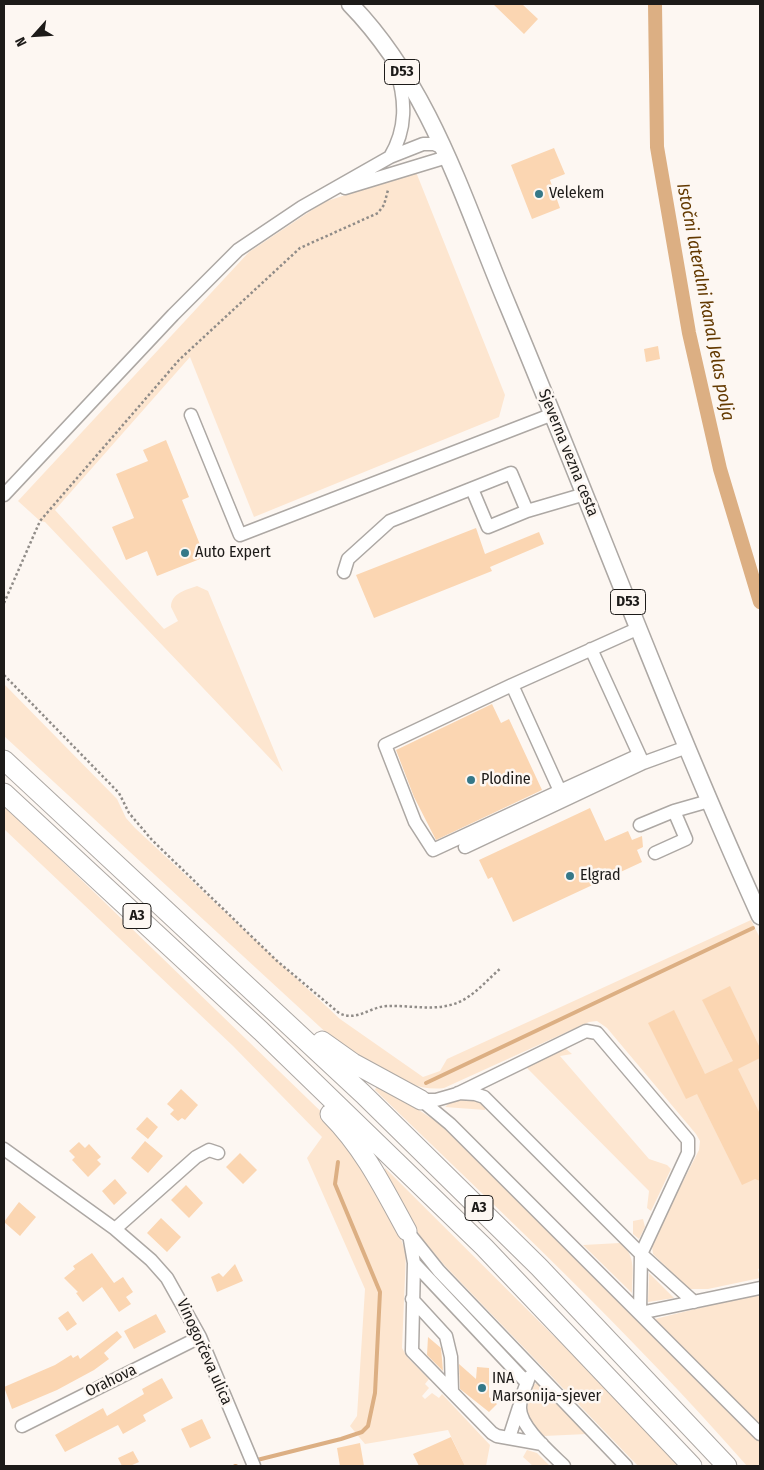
<!DOCTYPE html>
<meta charset="utf-8">
<style>
body{margin:0}
#map{position:relative;width:764px;height:1470px;overflow:hidden;background:#fdf7f2;font-family:"Fira Sans Condensed",sans-serif}
canvas{display:block}
.frame{position:absolute;inset:0;border:5px solid #1d1b19;pointer-events:none}
.north{position:absolute;left:10px;top:10px;width:50px;height:50px;-webkit-text-stroke:4px #fdf7f2;paint-order:stroke;rotate:244deg;font-size:14px;font-weight:700;line-height:20px;text-align:center;color:#1d1b19}
.north::after{content:'';display:block;margin:auto;width:18px;height:22px;background:#1d1b19;clip-path:polygon(50% 0,100% 100%,50% 72%,0 100%)}
</style>
<div id="map">
<canvas width="764" height="1470"></canvas>
<div class="frame"></div>
<div class="north">N</div>
</div>
<script>
const g = document.querySelector('canvas').getContext('2d');
g.lineJoin = 'round';
function paint(path, color) { g.fillStyle = color; g.fill(path, 'evenodd'); }
function stroke(path, color, width, dash) { g.strokeStyle = color; g.lineWidth = width; g.lineCap = dash ? 'butt' : 'round'; g.setLineDash(dash || []); g.stroke(path); }
function drawText(font, color, halo, rows, align = 'center') {
  g.font = font + ' "Fira Sans Condensed",sans-serif'; g.lineWidth = 5; g.setLineDash([]); g.textBaseline = 'middle'; g.strokeStyle = halo; g.fillStyle = color; for (const [text, x, y, turn = 0] of rows) {
    g.save(); g.translate(x, y); g.rotate((+turn || 0) * Math.PI / 180); g.textAlign = isNaN(turn) ? turn : align; if (halo) g.strokeText(text, 0, 0); g.fillText(text, 0, 0); g.restore();
  }
}
paint(new Path2D(`
 M416,172L505,395L499,417L254,517L190,357L55,510L164,629L178,621L171,607C171,593 186,590 197,586L208,591L283,772L45,522L40,521L18,501L249,252L324,202Z
 M4,684L117,799L126,818L135,828L340,1019L423,1077L440,1071L447,1059L751,920L760,938V1268L758,1269L760,1278L708,1289H689L653,1254L652,1246L656,1234L699,1150L700,1141L696,1134L607,1028L597,1021L589,1022L444,1088C406,1093 362,1060 332,1038L4,736Z
 M4,805L339,1129L393,1217L406,1253L402,1348L408,1358L429,1379L425,1384L429,1388L422,1396L425,1399L432,1393L439,1398L442,1394L490,1445L486,1466H465L448,1430L365,1444L350,1426L357,1416L365,1289L307,1158L322,1137L233,1046L4,829Z
 M565,1048L572,1054L560,1056L649,1159L667,1165L671,1169L651,1211L647,1208L649,1191L526,1067Z
 M378,1083L446,1128L760,1442V1466H747C631,1333 502,1213 375,1090Z
 M459,1099H475L486,1105L485,1110L445,1107L451,1101Z
 M385,1168L611,1393L678,1466H638L446,1267L421,1238L385,1172Z
 M643,1219L645,1227L639,1239L633,1234V1221Z
 M620,1243C637,1255 632,1274 632,1293L583,1245Z
 M649,1273L674,1298L648,1302Z
 M760,1295V1425L655,1319L743,1297Z
 M538,1383L587,1434L544,1436C522,1417 525,1410 534,1384Z
 M527,1450L537,1453L550,1466H533L523,1457Z`), '#fde6d0');
stroke(new Path2D(`
 M426,1083L753,928
 M257,1460L341,1439L362,1432L368,1426L375,1393L380,1292L335,1184L338,1162
 M235,1466H236`), '#dcaf83', 4);
stroke(new Path2D(`
 M655,4L657,147L689,333L720,469L760,602`), '#dcaf83', 14);
paint(new Path2D(`
 M493,4H522L538,19L524,34Z
 M554,148L565,174L550,180L560,208L532,219L511,165Z
 M658,346L660,359L646,362L644,349Z
 M166,440L189,497L182,500L205,557L157,576L147,551L126,560L112,527L134,518L116,474L148,461L143,450Z
 M476,528L485,554L539,532L544,544L490,567L492,571L374,618L356,575Z
 M492,704L501,723L509,719L542,790L436,840L414,797L396,750Z
 M590,808L605,841L628,831L632,840L642,836L643,847L637,850L642,862L513,922L492,877L488,879L479,860Z
 M730,986L760,1048V1058L738,1069L760,1114V1181L755,1179L742,1185L697,1094L686,1099L648,1023L674,1010L705,1074L733,1061L702,1000Z
 M181,1089L198,1105L185,1120L182,1118L178,1121L170,1114L174,1110L167,1104Z
 M147,1117L158,1127L148,1139L136,1129Z
 M145,1141L163,1156L148,1173L131,1158Z
 M79,1142L85,1148L89,1144L101,1157L97,1160L101,1164L88,1177L72,1160L75,1157L69,1151Z
 M240,1153L257,1170L243,1184L226,1167Z
 M115,1179L127,1193L114,1205L102,1191Z
 M186,1185L203,1203L189,1218L171,1200Z
 M19,1202L36,1217L20,1236L4,1222Z
 M161,1218L181,1237L167,1252L147,1233Z
 M92,1253L114,1283L123,1277L133,1292L126,1297L131,1304L119,1312L102,1287L83,1302L76,1293L78,1292L64,1278L75,1269L73,1266Z
 M235,1264L243,1281L217,1292L211,1277L219,1273L223,1277Z
 M68,1311L77,1324L67,1331L58,1318Z
 M156,1314L166,1332L134,1349L124,1331Z
 M117,1331L122,1337L104,1353L109,1359L94,1370L57,1390L12,1409L4,1387L55,1365L71,1355L73,1358L78,1355L80,1359Z
 M428,1337L441,1348L443,1371L427,1355Z
 M459,1364L476,1379L477,1367L489,1368V1397L497,1404L489,1412L460,1389Z
 M162,1378L173,1398L143,1415L146,1421L123,1434L118,1425L65,1452L55,1435L103,1408L107,1416L144,1394L142,1389Z
 M202,1419L211,1438L190,1448L181,1429Z
 M451,1437L465,1466H419L413,1454Z
 M360,1443L364,1466H340L337,1448Z
 M133,1451L139,1462L130,1466H122L118,1458Z`), '#fbd6b2');
const minor = new Path2D(`
 M390,157C407,129 406,100 396,69
 M345,188L447,157
 M191,415L240,535L553,414
 M472,489L488,527L527,511L585,494
 M4,495L173,315L238,250L302,207L390,157L423,144H434L443,148
 M344,572L348,559L390,521L511,473L527,511
 M639,628L512,685L560,791L639,755
 M591,649L643,763L687,747
 M512,685L385,745L415,822L433,850L560,791
 M640,825L674,811L709,801
 M465,847L643,763
 M655,853L686,839L674,811
 M458,1093L475,1094L484,1097L641,1254L694,1302
 M421,1100H436L457,1094L586,1031L597,1033L688,1140V1153L641,1254L640,1313L760,1288
 M421,1100L450,1124L760,1434
 M4,1149L115,1229L151,1260L167,1278L200,1337L254,1466
 M115,1229L196,1157L209,1150L218,1153
 M407,1231L439,1271L626,1466
 M410,1240L414,1263L412,1351L492,1433L497,1436L542,1444
 M414,1263L527,1383
 M412,1299L446,1336L451,1357L452,1392
 M529,1377C526,1386 520,1398 520,1407C519,1426 551,1453 564,1466
 M22,1426L200,1337
 M509,1438L519,1407`);
const major = new Path2D(`
 M350,4C431,87 464,202 508,306C593,509 669,716 760,916`);
const highway = new Path2D(`
 M4,760L363,1094L539,1267L727,1466
 M4,793L261,1031L484,1247L692,1466
 M322,1041L353,1063L421,1100
 M330,1114C364,1148 384,1189 407,1231`);
stroke(minor, '#ada8a4', 15);
stroke(major, '#ada8a4', 19);
stroke(highway, '#ada8a4', 21);
stroke(new Path2D(`
 M4,603L40,521L179,360L300,248L378,213L384,205L388,190
 M4,675L119,793L129,813L152,840L276,960L339,1013C357,1022 369,1007 387,1006C410,1005 437,1012 459,1002C475,995 488,979 501,968`), '#908c88', 2.5, [2.5, 2.5]);
stroke(minor, '#fff', 12);
stroke(major, '#fff', 16);
stroke(highway, '#fff', 19);
for (const [x, y, r, color] of [
 [539,194,5,"#357888"],
 [185,553,5,"#357888"],
 [471,780,5,"#357888"],
 [570,876,5,"#357888"],
 [482,1388,5,"#357888"]
]) { const dot = new Path2D(); dot.arc(x, y, r, 0, 2 * Math.PI); g.fillStyle = color; g.fill(dot); stroke(dot, '#fdf7f2', 2); }
for (const [x, y, w] of [
 [402,72,35],
 [628,602,35],
 [137,916,28],
 [479,1208,28]
]) { const box = new Path2D(); box.roundRect(x - w / 2, y - 12.5, w, 25, 4); g.fillStyle = '#fdf7f2'; g.fill(box); stroke(box, '#1d1b19', 1); }
drawText('bold 15px', '#1d1b19', null, [
 ["D53",402,72],
 ["D53",628,602],
 ["A3",137,916],
 ["A3",479,1208]
]);
drawText('16px', '#1d1b19', '#fdf7f2', [
 ["Velekem",549,194],
 ["Auto Expert",195,553],
 ["Plodine",481,780],
 ["Elgrad",580,876],
 ["INA",492,1379],
 ["Marsonija-sjever",492,1397]
], 'left');
drawText('16px', '#1d1b19', '#fdf7f2', [
 ["Sjeverna vezna cesta",568,453,68],
 ["Vinogorčeva ulica",204,1352,66],
 ["Orahova",111,1381,-26]
]);
drawText('italic 18px', '#633900', '#fdf7f2', [
 ["Istočni lateralni kanal Jelas polja",705,302,79]
]);
</script>
